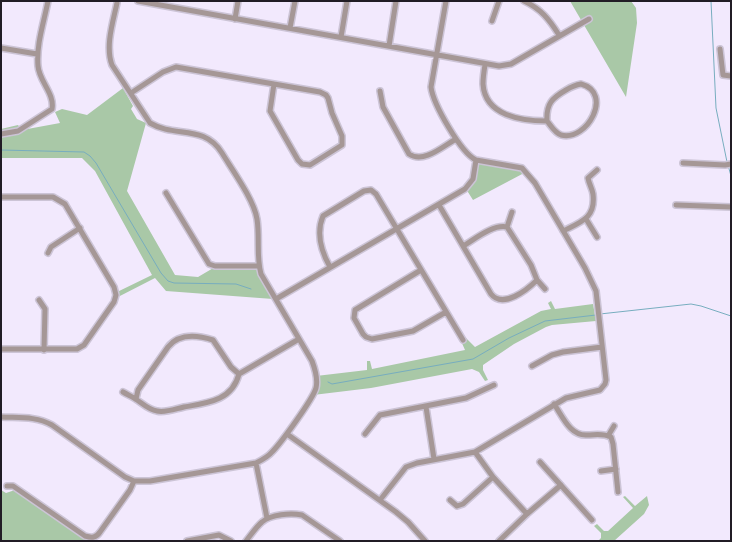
<!DOCTYPE html>
<style>
body{margin:0}
#map{position:relative;width:732px;height:542px;overflow:hidden;background:#f2e9fd;font-family:Lora,serif}
canvas{display:block}
.frame{position:absolute;inset:0;border:2px solid #211c25;pointer-events:none}
</style>
<div id="map">
<canvas width="732" height="542"></canvas>
<div class="frame"></div>
</div>
<script>
const g = document.querySelector('canvas').getContext('2d');
g.lineJoin = 'round';
function paint(path, color) { g.fillStyle = color; g.fill(path, 'evenodd'); }
function stroke(path, color, width, dash) { g.strokeStyle = color; g.lineWidth = width; g.lineCap = dash ? 'butt' : 'round'; g.setLineDash(dash || []); g.stroke(path); }
paint(new Path2D(`
 M570,1H631L636,8L637,23L626,97Z
 M123,88L133,106L131,109L137,119L146,123L127,191L175,275L198,277L215,267H256L273,299L166,291L155,278L116,298L115,293L152,275L95,171L82,158H1V129L18,125L22,130L60,123L55,112L62,109L87,115Z
 M476,161L523,168L526,172L473,200L466,189Z
 M551,301L555,309L593,304L596,321L552,325L546,327L514,344L483,365V370L488,380L485,381L479,372L472,369L371,388L313,395L316,376L367,370V361H370L372,369L465,350L461,341L466,338L475,347L541,311L551,309L548,303Z
 M1,490L6,493L15,490L88,541H1Z
 M625,496L635,506L647,496L649,505L644,514L614,541H598L601,538V533L594,526L597,524L604,531H608L633,508L623,497Z`), '#a9c8a7');
stroke(new Path2D(`
 M711,1L716,108L727,162
 M1,150L84,152L90,156L96,163L161,273L168,281L174,283L236,284L251,289
 M728,165L731,176
 M600,314L691,304L701,306L731,316
 M328,382L332,384L473,359L509,338L545,321L596,315`), '#77adbf', 1);
const street = new Path2D(`
 M138,1L499,66L511,64L589,19
 M524,1C541,9 549,19 559,35
 M235,19L238,1
 M492,21L499,1
 M290,28L295,1
 M341,37L347,1
 M389,46L396,1
 M1,48L37,54
 M720,49L723,75L731,76
 M485,65C484,71 483,78 483,84C485,116 522,121 547,121
 M581,84C614,93 587,142 561,135C555,133 551,126 547,121C546,104 552,98 566,90C571,87 575,85 581,84Z
 M380,91L383,107L409,154C424,164 443,146 456,139
 M131,93L163,72L176,67L320,92L326,95L328,98L332,113L342,136V145L310,165L302,164L298,160L270,111L274,84
 M1,134L18,131L52,109C55,94 39,81 38,66C36,45 44,22 48,1
 M683,163L725,165L731,164
 M166,193L209,264L215,266H259
 M1,197H53L65,204L114,287L116,295L114,302L84,345L77,349H1
 M439,205L491,294C503,309 527,290 537,280L531,265L507,227C493,224 475,239 463,246
 M676,205L731,207
 M586,219L597,237
 M507,227L512,212
 M563,231C581,222 596,218 593,194C592,188 589,184 588,178L597,170
 M48,253L51,247L80,228
 M330,267C321,251 316,233 323,216L364,191L371,190L376,194L463,340
 M421,270L355,310L354,318L363,334L366,337L372,339L413,331L446,312
 M537,280L545,289
 M276,299L465,189L473,179L476,160
 M39,300L45,309L44,350
 M532,366L552,355L563,352L602,347
 M123,392C128,395 133,397 137,400C143,404 149,410 157,411C165,413 175,409 184,407C207,403 232,401 239,374L299,339
 M136,399L138,390L168,347C179,333 197,335 213,340L231,367L239,374
 M554,404C563,417 570,436 587,435C596,435 602,433 611,437L613,444L618,492
 M426,407L434,459
 M1,417C19,418 36,416 52,425L125,477L134,481H150L256,463C262,460 268,457 272,452C281,443 313,399 316,388C318,380 315,369 312,361L261,274C256,256 260,238 257,219C254,200 233,171 222,153C204,124 175,138 150,123L112,65C105,46 113,22 117,3
 M287,434L396,512L408,522L425,541
 M365,434L380,415L466,398L494,385
 M608,436L614,426
 M475,452L493,477L527,514
 M540,462L592,520
 M256,463L267,518
 M601,471L616,469
 M7,486H13L85,536C92,538 96,538 100,532L130,490L134,481
 M380,500L406,467L417,463L475,452L566,398L600,390L605,384L606,380L596,291L585,268L535,183L522,168L476,160C461,153 433,104 431,87L446,1
 M450,500L457,506L463,504L493,477
 M187,541L219,535L231,541
 M246,541C251,535 256,527 262,522C271,514 291,513 302,515L340,541
 M499,541L527,514L561,485`);
stroke(street, '#ccc4d6', 8);
stroke(street, '#a59796', 5);
</script>
